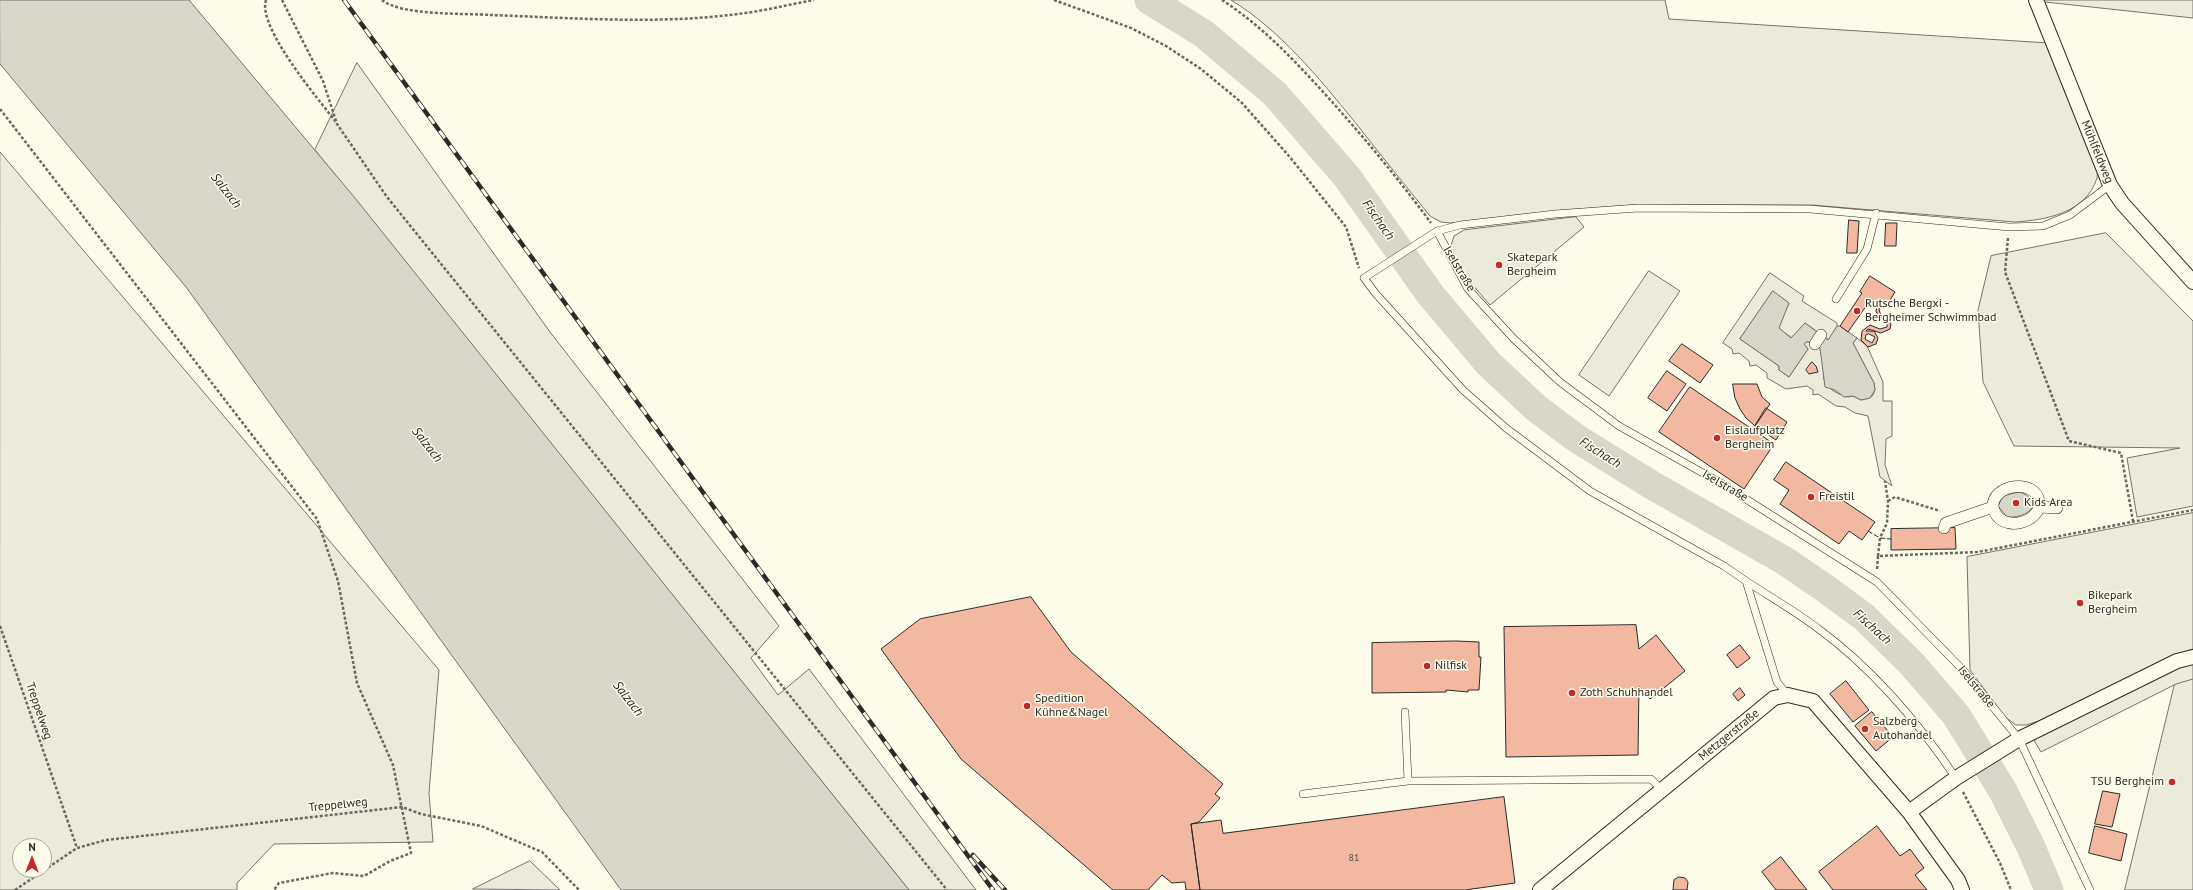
<!DOCTYPE html>
<meta charset="utf-8">
<style>
body{margin:0}
#map{position:relative;width:2193px;height:890px;overflow:hidden;background:#fdfbea;font-family:"PT Sans",sans-serif}
canvas{display:block}
.north{position:absolute;left:12px;top:838px;width:40px;height:40px;box-sizing:border-box;background:#fdfbea;border:1px solid #a9a89e;border-radius:50%;rotate:0deg;font-size:11px;font-weight:700;line-height:16px;text-align:center;color:#2b2b2b}
.north::after{content:'';display:block;margin:auto;width:14px;height:18px;background:#c62828;clip-path:polygon(50% 0,100% 100%,50% 72%,0 100%)}
</style>
<div id="map">
<canvas width="2193" height="890"></canvas>
<div class="north">N</div>
</div>
<script>
const g = document.querySelector('canvas').getContext('2d');
g.lineJoin = 'round';
function paint(path, color) { g.fillStyle = color; g.fill(path, 'evenodd'); }
function stroke(path, color, width, dash) { g.strokeStyle = color; g.lineWidth = width; g.lineCap = dash ? 'butt' : 'round'; g.setLineDash(dash || []); g.stroke(path); }
function drawText(font, color, halo, rows, align = 'center') {
  g.font = font + ' "PT Sans",sans-serif'; g.lineWidth = 3; g.setLineDash([]); g.textBaseline = 'middle'; g.strokeStyle = halo; g.fillStyle = color; for (const [text, x, y, turn = 0] of rows) {
    g.save(); g.translate(x, y); g.rotate((+turn || 0) * Math.PI / 180); g.textAlign = isNaN(turn) ? turn : align; if (halo) g.strokeText(text, 0, 0); g.fillText(text, 0, 0); g.restore();
  }
}
const green = new Path2D(`
 M1231,0H1665L1669,19L2049,43L2096,159C2097,165 2098,172 2097,178C2086,213 2046,220 2015,222L1812,205H1634L1556,211L1450,223L1441,222L1430,216C1405,185 1379,153 1354,121C1318,77 1280,30 1231,0Z
 M2044,0H2193V18L2045,2Z
 M357,63L550,332L779,626L751,658L778,695L809,669L976,890H909L315,150Z
 M0,152L439,670L429,793L433,842L274,844L237,883V890H0ZM20,846H44V870H20Z
 M1576,217L1584,227L1490,305L1470,282L1450,249L1454,236L1464,230Z
 M2106,233L2193,321V506L2137,517L2127,458L2180,448L2014,446L1983,382L1978,310L1991,256Z
 M1649,271L1680,291L1609,396L1579,375Z
 M2193,513V649L2175,655L2039,721L2026,725H2016L2005,717L1970,670L1967,557Z
 M2178,671L2193,674V890H2125Z
 M530,861L560,890L473,889Z`);
paint(green, '#ecebdb');
stroke(green, '#74746e', 1);
const parking = new Path2D(`
 M1770,273L1804,296L1802,301L1837,323V326L1829,340L1805,323L1792,338L1778,328L1789,303L1773,292L1740,339L1779,366V370L1789,377L1808,349L1804,344L1806,342H1812L1820,348L1825,375L1823,378L1832,390L1839,394L1848,397L1853,396L1861,400L1870,398L1873,395L1875,390L1874,383L1853,343L1857,338L1867,346L1883,382V401H1892V436L1886,439L1885,465L1892,486L1880,477L1868,416L1855,413L1845,407L1836,406L1818,394L1813,395V390L1807,386L1786,389L1767,378V373L1756,365L1750,366L1749,361L1739,353L1733,354L1732,349L1723,343Z
 M2193,655V679L2176,684L2041,752L2029,732Z`);
paint(parking, '#eceadb');
stroke(parking, '#74746e', 1);
const water = new Path2D(`
 M0,0H189L355,198L909,890H621L186,287L0,64Z
 M1773,291L1789,303L1779,328L1791,338L1805,323L1828,340L1837,326H1840L1857,338L1853,343L1874,383L1875,390L1870,398L1861,400L1853,396L1844,397L1835,390L1825,387L1820,348L1812,342H1806L1804,344L1808,349L1789,377L1779,370V366L1740,339Z
 M2020,492C2046,502 2028,519 2007,517L1998,506L2003,496Z`);
paint(water, '#d8d7c9');
stroke(water, '#74746e', 1);
stroke(new Path2D(`
 M1149,0L1204,34L1275,94L1347,177L1430,294L1488,363L1536,408L1576,438L1650,484L1785,561L1826,589L1864,617L1912,664L1956,715L2003,791L2031,847L2049,890`), '#d8d7c9', 29);
const building = new Path2D(`
 M1849,220L1859,221L1857,253H1847Z
 M1886,223H1897L1896,246H1885Z
 M1870,276L1895,292L1885,308L1881,306L1879,309L1880,313L1889,320L1891,324L1890,329L1881,333L1868,329L1866,331H1874L1878,338L1876,344L1868,347L1861,340L1862,331L1870,325L1880,329L1887,327V322L1876,312L1877,303L1871,299L1848,332L1840,326L1862,293L1860,292ZM1869,334L1875,337L1872,343L1865,339L1866,335Z
 M1682,344L1713,365L1700,383L1669,361Z
 M1812,362L1816,366L1818,372L1809,374L1806,370Z
 M1667,371L1686,384L1667,411L1648,398Z
 M1733,384H1757L1762,397L1770,404L1755,426L1746,418L1740,409L1735,398Z
 M1690,387L1774,444L1744,489L1659,432Z
 M1766,408L1787,422L1776,440L1755,426Z
 M1786,462L1875,522L1862,540L1849,531L1839,544L1780,504L1789,490L1774,480Z
 M1955,528L1956,549L1891,550V529Z
 M1031,597L1071,652L1223,784L1215,794L1220,798L1199,822L1191,824L1200,890H1186L1185,882L1172,883L1162,875L1148,890H1113L961,759L881,649L920,619Z
 M1636,625L1639,649L1656,635L1685,671L1650,699L1639,686L1638,755L1506,757L1504,627Z
 M1456,641L1479,642V657H1481L1479,690H1468V692L1446,690V692L1372,693V643Z
 M1740,645L1750,658L1737,668L1727,655Z
 M1846,681L1869,710L1853,722L1830,694Z
 M1740,688L1745,695L1738,701L1733,694Z
 M1872,712L1893,737L1876,751L1855,726Z
 M2103,791L2120,794L2112,827L2095,824Z
 M1504,797L1515,883L1465,890H1200L1191,824L1221,820L1223,833Z
 M1877,826L1900,856L1910,849L1924,868L1915,875L1927,890H1833L1819,872Z
 M2095,826L2127,834L2121,861L2089,853Z
 M1781,857L1807,890H1776L1762,872Z
 M1679,877L1685,878L1688,882L1687,890H1673L1674,880Z`);
paint(building, '#f2b8a0');
stroke(building, '#2b2b2b', 1);
const service = new Path2D(`
 M1437,231L1468,289L1513,338L1560,382L1619,426L1719,482L1877,582L1963,670L2019,739L2090,890
 M1836,299L1867,249L1876,213
 M1746,581C1770,597 1797,612 1820,630C1874,670 1918,722 1956,778
 M1788,695L1777,682L1746,581L1724,566L1590,491L1506,428L1463,390L1376,294L1364,278L1437,231L1460,225L1555,214L1638,208L1810,209L2009,227L2043,226L2070,215L2110,185
 M1405,712L1408,781
 M1303,794L1408,781L1651,779L1662,790`);
const pedestrian = new Path2D(`
 M1815,344L1821,335
 M2039,507L2057,508
 M1944,528L1946,523L1993,507C1999,535 2043,523 2039,501C2035,478 1992,484 1993,507`);
const minor = new Path2D(`
 M2036,0L2110,185L2122,203L2193,282
 M1540,890L1774,698L1788,695L1813,701L1909,812
 M1962,890L1958,880L1909,812L1956,778L2019,739L2177,661L2193,657`);
stroke(service, '#2b2b2b', 8);
stroke(pedestrian, '#2b2b2b', 12);
stroke(minor, '#2b2b2b', 16);
stroke(new Path2D(`
 M266,0C257,27 319,100 336,122
 M282,0L323,81L337,124L387,197L947,890
 M382,0C402,16 464,13 491,15C575,18 662,25 745,13C768,10 791,4 814,0
 M1054,0L1131,28L1166,46L1201,69L1242,103L1289,156L1346,227L1359,268
 M1222,0C1262,26 1293,59 1325,94C1362,135 1398,178 1431,223
 M0,109L317,519L338,581L357,683L393,765L411,853L390,861L364,876L333,873L279,883L274,890
 M2008,238L2005,272L2069,441L2121,453L2133,521
 M1888,501L1895,497L1940,511
 M1878,556L1880,538L1887,523L1888,501L1885,481
 M1877,569L1878,556L1978,552L2193,510
 M0,626L77,848
 M1963,792L2000,863L2011,890
 M15,890L77,848L106,840L402,807L421,814L481,826L542,852L579,890`), '#6a6964', 2.5, [3, 2]);
stroke(service, '#fdfbea', 7);
stroke(pedestrian, '#fdfbea', 11);
stroke(minor, '#fdfbea', 14);
const rail = new Path2D(`
 M344,0L993,890
 M973,855L1005,890`);
stroke(rail, '#2b2b2b', 4.5);
stroke(rail, '#fdfbea', 3, [9]);
stroke(new Path2D(`
 M1868,531L1880,538L1891,539`), '#2b2b2b', 1, [5, 2]);
for (const [x, y, r, color] of [
 [1499,265,4,"#c62828"],
 [1857,311,4,"#c62828"],
 [1717,438,4,"#c62828"],
 [1811,497,4,"#c62828"],
 [2016,503,4,"#c62828"],
 [2080,603,4,"#c62828"],
 [1427,666,4,"#c62828"],
 [1572,693,4,"#c62828"],
 [1027,706,4,"#c62828"],
 [1865,729,4,"#c62828"],
 [2172,782,4,"#c62828"]
]) { const dot = new Path2D(); dot.arc(x, y, r, 0, 2 * Math.PI); g.fillStyle = color; g.fill(dot); stroke(dot, '#fdfbea', 1.5); }
drawText('10px', '#5d4e48', null, [
 ["81",1354,858]
]);
drawText('12px', '#2b2b2b', '#fdfbea', [
 ["Mühlfeldweg",2097,152,68],
 ["Iselstraße",1459,269,59],
 ["Iselstraße",1725,486,30],
 ["Iselstraße",1976,687,50],
 ["Treppelweg",39,711,71],
 ["Metzgerstraße",1729,735,-39],
 ["Treppelweg",338,805,-6]
]);
drawText('12px', '#2b2b2b', '#fdfbea', [
 ["Skatepark",1507,258],
 ["Bergheim",1507,272],
 ["Rutsche Bergxi -",1865,304],
 ["Bergheimer Schwimmbad",1865,318],
 ["Eislaufplatz",1725,431],
 ["Bergheim",1725,445],
 ["Freistil",1819,497],
 ["Kids Area",2024,503],
 ["Bikepark",2088,596],
 ["Bergheim",2088,610],
 ["Nilfisk",1435,666],
 ["Zoth Schuhhandel",1580,693],
 ["Spedition",1035,699],
 ["Kühne&Nagel",1035,713],
 ["Salzberg",1873,722],
 ["Autohandel",1873,736],
 ["TSU Bergheim",2164,782,"right"]
], 'left');
drawText('italic 13px', '#2b2b2b', '#fdfbea', [
 ["Salzach",226,191,52],
 ["Fischach",1378,220,55],
 ["Salzach",427,445,52],
 ["Fischach",1600,453,32],
 ["Fischach",1872,627,42],
 ["Salzach",628,699,52]
]);
</script>
